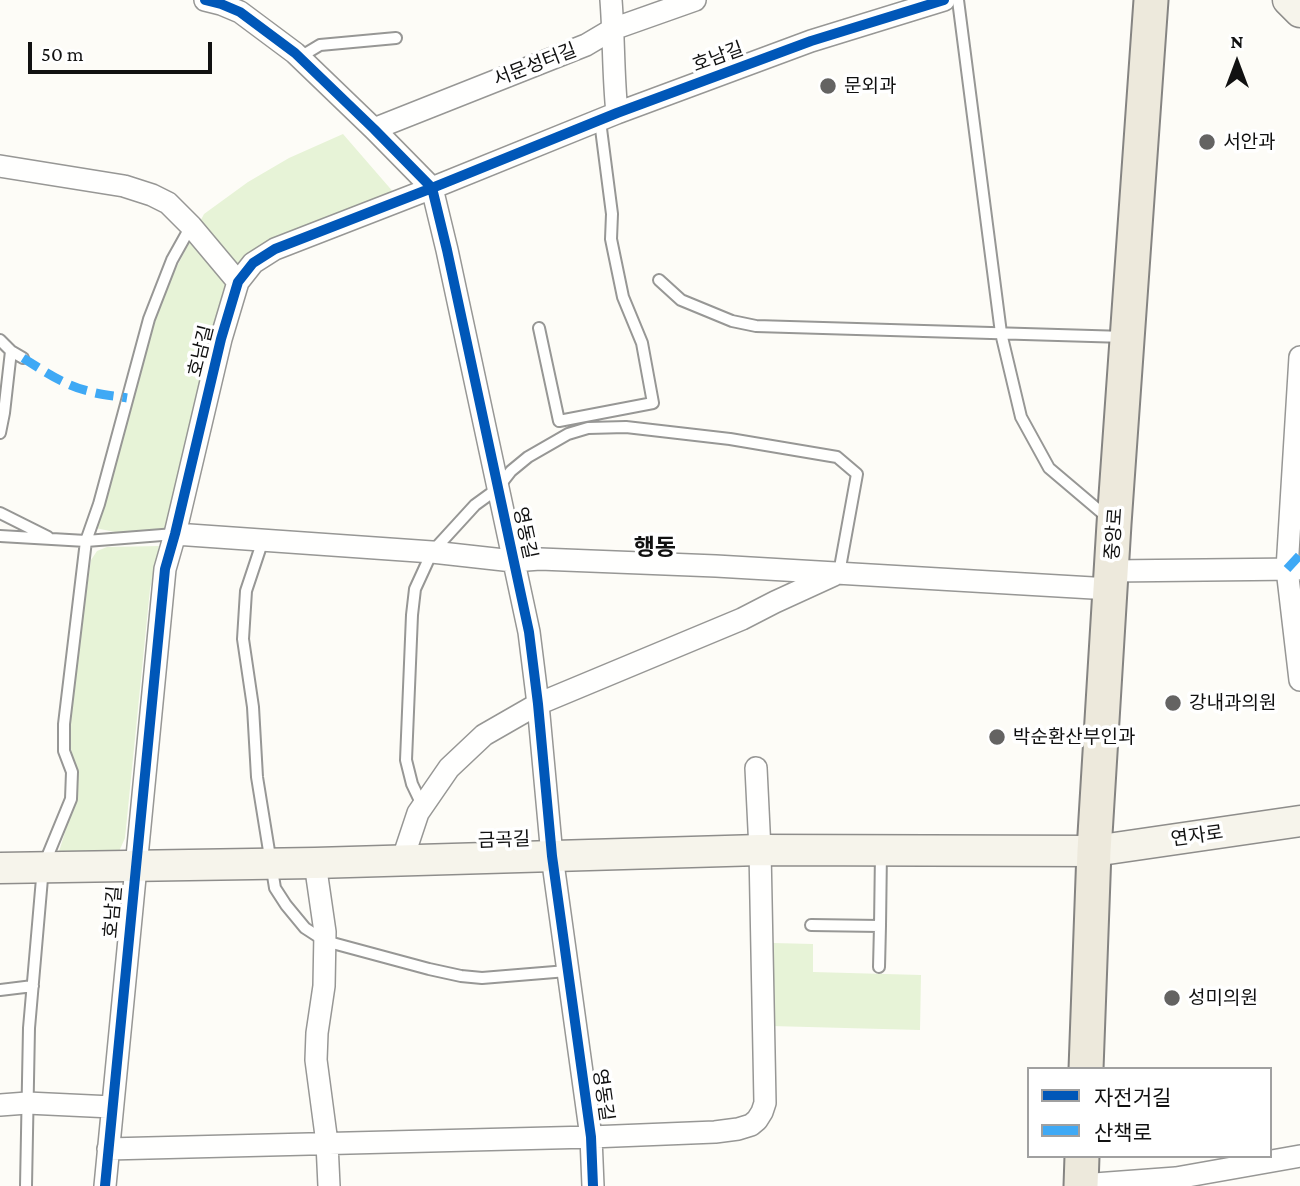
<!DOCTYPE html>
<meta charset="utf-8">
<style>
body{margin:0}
#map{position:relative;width:1300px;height:1186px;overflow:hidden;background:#fdfcf7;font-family:"Crimson Pro","Noto Sans KR",serif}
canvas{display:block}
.legend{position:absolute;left:1027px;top:1067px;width:245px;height:91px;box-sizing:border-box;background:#fff;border:2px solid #a0a0a0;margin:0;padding:9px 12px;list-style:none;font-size:21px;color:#111}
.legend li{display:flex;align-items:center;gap:14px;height:35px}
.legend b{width:35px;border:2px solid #a0a0a0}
.north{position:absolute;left:1202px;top:28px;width:70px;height:70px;-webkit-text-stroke:5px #fff;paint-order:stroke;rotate:0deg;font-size:19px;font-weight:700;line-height:28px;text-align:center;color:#111}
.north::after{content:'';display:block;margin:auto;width:24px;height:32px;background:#111;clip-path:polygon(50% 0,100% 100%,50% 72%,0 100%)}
.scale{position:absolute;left:28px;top:42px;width:184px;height:32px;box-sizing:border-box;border:4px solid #111;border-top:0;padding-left:9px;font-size:21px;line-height:24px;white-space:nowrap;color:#111;-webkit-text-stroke:5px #fff;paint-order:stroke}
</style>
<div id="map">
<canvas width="1300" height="1186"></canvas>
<ul class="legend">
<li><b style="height:9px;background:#0057b8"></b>자전거길</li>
<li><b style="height:9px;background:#3fa9f5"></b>산책로</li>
</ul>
<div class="north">N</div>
<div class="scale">50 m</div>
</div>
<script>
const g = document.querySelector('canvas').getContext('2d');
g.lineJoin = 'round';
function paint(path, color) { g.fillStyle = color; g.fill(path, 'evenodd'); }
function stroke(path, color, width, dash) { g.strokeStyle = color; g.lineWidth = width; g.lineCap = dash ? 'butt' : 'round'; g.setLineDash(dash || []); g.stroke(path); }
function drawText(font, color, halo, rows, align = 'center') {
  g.font = font + ' "Crimson Pro","Noto Sans KR",serif'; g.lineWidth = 7; g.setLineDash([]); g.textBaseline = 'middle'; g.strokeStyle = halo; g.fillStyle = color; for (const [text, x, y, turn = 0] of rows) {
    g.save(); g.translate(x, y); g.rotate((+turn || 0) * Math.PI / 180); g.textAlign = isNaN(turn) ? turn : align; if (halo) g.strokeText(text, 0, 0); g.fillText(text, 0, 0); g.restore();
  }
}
paint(new Path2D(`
 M343,134L395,194L226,285L165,528L158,536L145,538L95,528L153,320L167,286L204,214L248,182L289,158Z
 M159,546L150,589L125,838L117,856L56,861L75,800L77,783L68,732L73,685L91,560L97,551L107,547Z
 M773,943L813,944V972L921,975L920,1030L771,1026Z`), '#e7f3d7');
const lane = new Path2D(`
 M958,0L1001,333L1021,417L1049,468L1108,518
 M300,57L320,45L396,38
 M659,280L681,300L732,321L756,326L1125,337
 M539,328L559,421L653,403L642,343L623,297L611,239L612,214L600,121
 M0,340L11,351L23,358
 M0,433L4,413L11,351
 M0,513L48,537
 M0,536L86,541L175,534
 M263,540L246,591L243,639L253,707L257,777L275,888L286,905L305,928L325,941L429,969L461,976L482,978L567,971
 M423,807L412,784L406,760L412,615L415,589L432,552L475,505L497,489L511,471L528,457L568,434L588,428L626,427L730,439L837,457L857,474L839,573
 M811,925L880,926L881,852
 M879,967L880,926
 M0,990L33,986
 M26,1186L29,1028L43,867L71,799L72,772L64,751V724L86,541L99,504L149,319L172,260L191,226`);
const street = new Path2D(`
 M205,0L221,4L240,12L295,53L374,129L432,188L447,250L529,632L538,704L552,856L591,1137L593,1186
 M611,0C614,38 613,75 617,113
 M374,129L586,45L613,29L695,0
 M0,166L124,186L152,195L168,203L191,226L238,282
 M1300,357L1287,569L1300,680
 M175,534L432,552L513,561L540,559L716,566L1110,589
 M1111,571L1298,569
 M402,861L418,813L449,768L484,735L538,704L742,619L775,602L834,575
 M315,863L325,932L324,986L317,1033L316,1060L327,1143L329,1186
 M0,1105L27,1103L112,1107
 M108,1149L591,1137L715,1132L738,1129L751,1125L757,1120L762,1112L765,1103L760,850L756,768
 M1081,1185L1176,1178L1300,1156
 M105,1186L165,569L175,534L221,339L238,282L253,263L275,249L432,188L617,113L811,41L944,0`);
const secondary = new Path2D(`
 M1288,0L1300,12
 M0,868L315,863L760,850L1094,851L1300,821`);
const primary = new Path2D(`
 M1086,1069L1094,851L1114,524L1151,0
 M1081,1186L1082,1156`);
stroke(lane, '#979795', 14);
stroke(street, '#979795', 24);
stroke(secondary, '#8e8d8b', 33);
stroke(primary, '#858482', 37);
stroke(lane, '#fffffe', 10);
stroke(street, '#fffffe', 21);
stroke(secondary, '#f6f4eb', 30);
stroke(primary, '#ede9dc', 33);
stroke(new Path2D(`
 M23,358C44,371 64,385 88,391C101,395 115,396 127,398
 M1287,569L1300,555`), '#3fa9f5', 9, [18, 9]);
stroke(new Path2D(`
 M205,0L221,4L240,12L295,53L374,129L432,188L447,250L529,632L538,704L552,856L591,1137L593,1186
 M105,1186L165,569L175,534L221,339L238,282L253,263L275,249L432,188L617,113L811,41L944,0`), '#0057b8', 10);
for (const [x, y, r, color] of [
 [828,86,9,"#646362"],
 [1207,142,9,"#646362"],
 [1173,703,9,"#646362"],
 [997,737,9,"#646362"],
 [1172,998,9,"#646362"]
]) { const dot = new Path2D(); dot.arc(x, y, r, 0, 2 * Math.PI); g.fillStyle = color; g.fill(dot); stroke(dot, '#fff', 2.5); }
drawText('19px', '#111', '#fff', [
 ["호남길",718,57,-20],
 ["서문성터길",535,65,-21],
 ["호남길",201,351,-76],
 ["영동길",525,533,78],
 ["중앙로",1114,534,-86],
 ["연자로",1197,836,-8],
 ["금곡길",504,840,-2],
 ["호남길",113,912,-85],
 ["영동길",603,1095,82]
]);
drawText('19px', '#111', '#fff', [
 ["문외과",844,86],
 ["서안과",1223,142],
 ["강내과의원",1189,703],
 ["박순환산부인과",1013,737],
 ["성미의원",1188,998]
], 'left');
drawText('bold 23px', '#111', '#fff', [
 ["행동",655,548]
]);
</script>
